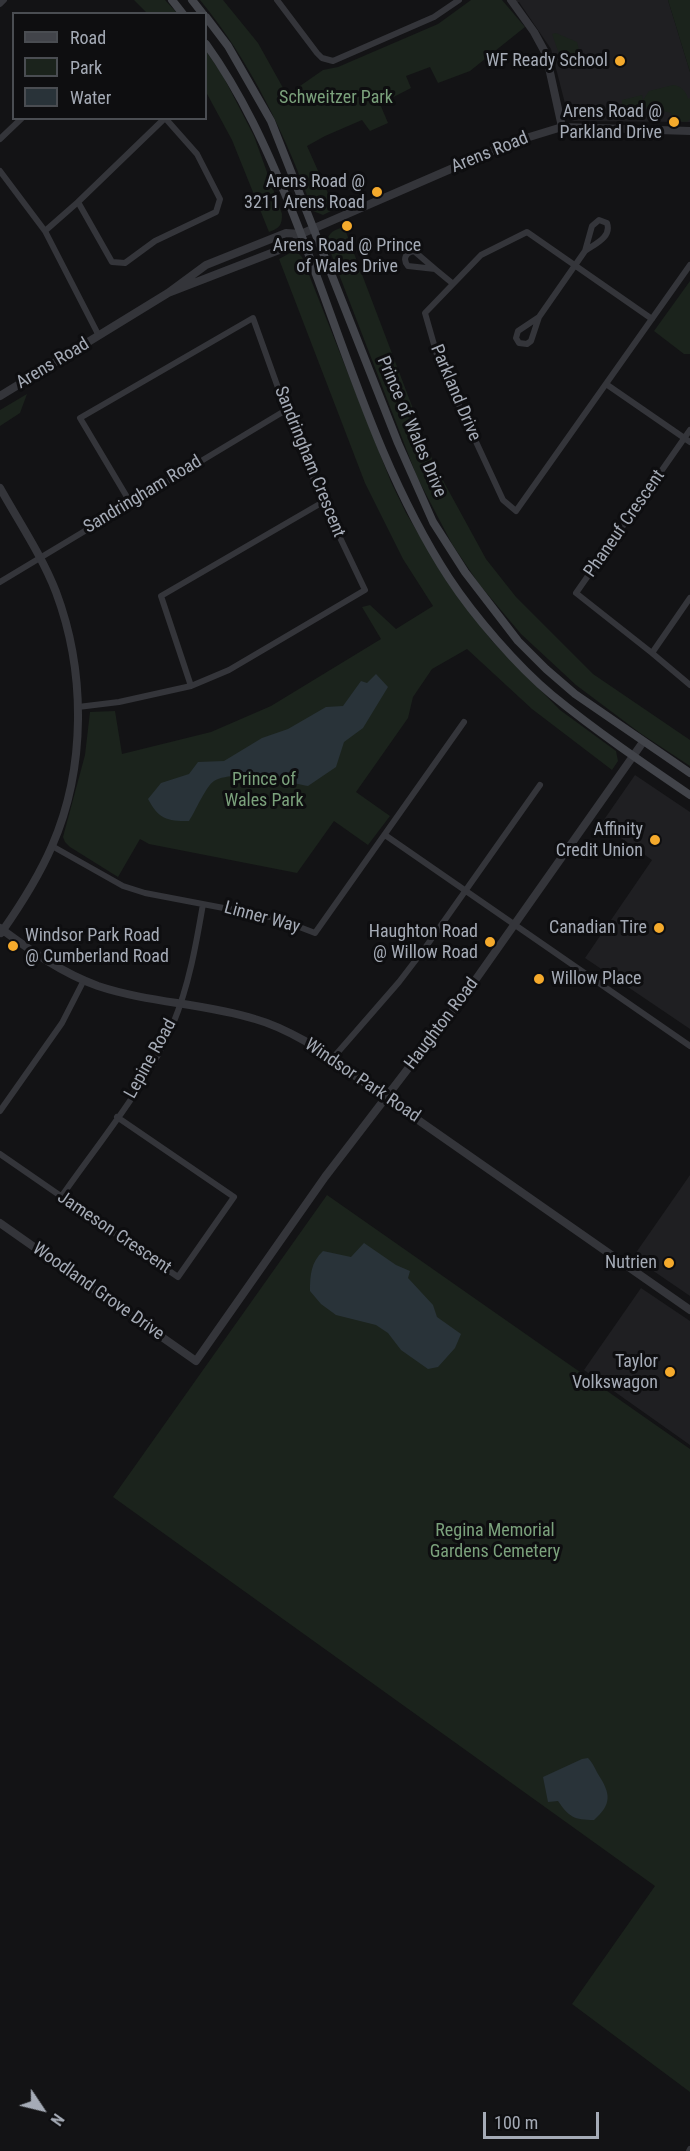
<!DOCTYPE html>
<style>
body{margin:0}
#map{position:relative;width:690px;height:2151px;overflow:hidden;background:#131315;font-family:"Roboto Condensed",sans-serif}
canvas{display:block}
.legend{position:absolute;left:12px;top:12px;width:195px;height:108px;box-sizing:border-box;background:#0e0e10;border:2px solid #4a4d52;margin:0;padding:8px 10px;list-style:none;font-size:18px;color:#a5abb6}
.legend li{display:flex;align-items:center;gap:12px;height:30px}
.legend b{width:30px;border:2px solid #4a4d52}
.north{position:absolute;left:12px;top:2079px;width:60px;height:60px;-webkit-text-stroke:4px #0e0e10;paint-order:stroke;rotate:125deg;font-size:16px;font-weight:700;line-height:24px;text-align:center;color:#a5abb6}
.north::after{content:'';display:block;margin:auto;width:21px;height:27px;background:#a5abb6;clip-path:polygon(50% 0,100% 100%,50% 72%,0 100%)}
.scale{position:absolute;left:483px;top:2112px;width:116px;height:27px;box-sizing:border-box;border:3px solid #a5abb6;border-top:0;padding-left:8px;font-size:18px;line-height:21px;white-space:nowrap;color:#a5abb6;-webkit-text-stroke:4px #0e0e10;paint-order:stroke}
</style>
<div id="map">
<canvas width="690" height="2151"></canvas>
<ul class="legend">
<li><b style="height:8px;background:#42444a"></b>Road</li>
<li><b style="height:16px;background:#1b231c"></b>Park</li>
<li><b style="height:16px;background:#293339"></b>Water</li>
</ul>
<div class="north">N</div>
<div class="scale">100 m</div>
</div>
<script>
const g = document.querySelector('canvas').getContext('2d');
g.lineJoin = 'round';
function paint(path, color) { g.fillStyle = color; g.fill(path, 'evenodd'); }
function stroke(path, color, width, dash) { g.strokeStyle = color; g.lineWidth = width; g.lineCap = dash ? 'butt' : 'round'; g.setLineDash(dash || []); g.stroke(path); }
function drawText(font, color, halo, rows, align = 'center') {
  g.font = font + ' "Roboto Condensed",sans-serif'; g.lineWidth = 6; g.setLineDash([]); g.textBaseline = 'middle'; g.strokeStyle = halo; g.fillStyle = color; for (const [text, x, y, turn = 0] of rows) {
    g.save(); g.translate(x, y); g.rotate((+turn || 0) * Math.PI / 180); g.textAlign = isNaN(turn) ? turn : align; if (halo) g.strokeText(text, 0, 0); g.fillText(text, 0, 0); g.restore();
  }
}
paint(new Path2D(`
 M511,0H668L690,72V122L574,121L569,119L551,49L519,2L513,3Z
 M635,775L690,812V1029L585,958L652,860L601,824Z
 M690,1175V1296L633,1257Z
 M641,1288L690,1321V1445L584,1370Z`), '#1f1f22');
paint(new Path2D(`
 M134,0H165L177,13H147Z
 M200,0H223L258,43L287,95L323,70L338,67L438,24L471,0H502L525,27L470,71L438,83L430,67L406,76L411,88L380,104L388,123L370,131L362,120L325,136L307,146L335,209L323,215L313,211C286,136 251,62 200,0Z
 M668,0H690V72Z
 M556,33L577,42L579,50L570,65H563L552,34Z
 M206,51L223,76L254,136L282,214C282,225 280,228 269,232L232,140L206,92Z
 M673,85C681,86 686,91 688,99L690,98V119L687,122L671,121V113L647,107L643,110L622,105V100L642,95L643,100L649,91Z
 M344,227L434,464L486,559L516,597L593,674L690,740V766L640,733L576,685L521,634L479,584L452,544L417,477L327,243C328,232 334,230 344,227Z
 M290,253H298L302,257L391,482L406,513L447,582L492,641L560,710L616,751L618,761L612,770L532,709L467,649L432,669L413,697L408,718L356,792L390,816L368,845L334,821L297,873L149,844L140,839L118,877L70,847L65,842L63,837L85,755L90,712L115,711L122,754L211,732L271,706L381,639L362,607L370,605L396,629L433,606L403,559L365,483L279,259Z
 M690,281V354H684L654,331Z
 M27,394L20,413L0,426V410Z
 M327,1195L690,1449V2092L572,2004L655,1886L113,1497Z`), '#1b231c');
paint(new Path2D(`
 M376,674L388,687L363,728L344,742L336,767L308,786C287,782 233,769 214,781C206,786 195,812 189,821C166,821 159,819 148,799L161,783L189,774L198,762L224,761L262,738L288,729L326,707L343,706L361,681L367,683Z
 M364,1243L396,1265L410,1271L408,1278L433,1305L437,1317L461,1334L455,1348L438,1367L428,1369L401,1350L388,1333L376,1325L336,1315L321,1304L310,1291C310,1275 311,1262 323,1251L351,1257Z
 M588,1758C593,1763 595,1769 598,1774C611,1794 612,1804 594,1820C574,1820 569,1817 558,1801L548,1802L543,1777L582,1759Z`), '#293339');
stroke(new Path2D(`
 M277,0L317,53L322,58L333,61L434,17L459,0
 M0,4L4,0
 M0,139L22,118
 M0,171L45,231L99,336
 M78,202L112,262L125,263L155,241L216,212L220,199L197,154L166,119
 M599,220L607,223C612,237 595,244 585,251L592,226Z
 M45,231L78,202L165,118
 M414,251L435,269L408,266C402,259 406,252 414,251Z
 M435,269L452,283
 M539,317L585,251
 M539,317L531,341L527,344L519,343L516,338L518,331Z
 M652,319L527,232L481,255L425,313L439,362L503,500L516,511L690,265
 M606,384L690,442
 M690,430L576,593L652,653L690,598
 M0,582L286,410
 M652,653L690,685
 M191,686L161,596L323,502
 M78,707L119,702L191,686L229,670L365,590L323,502L286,410L253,318L80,418L130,502
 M385,835L690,1046
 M52,846L123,886L145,893L276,918L315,933L464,722
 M332,1059L399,982L425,948L540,785
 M0,1111L62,1023L84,980
 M0,1154L178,1277L234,1197L117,1117
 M61,1197C100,1141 146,1087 173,1024C189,985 196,945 203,904
 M689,2151L690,2149`), '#34353a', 6);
stroke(new Path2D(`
 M511,0L534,32L546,54L562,127
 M168,293L292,245L301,234L513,142L562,127L690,131
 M0,396L168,293L206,265L286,233L301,234
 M0,488C19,522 42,556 56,592C86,672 86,768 52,846C39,876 20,906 1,933
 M0,928C31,951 62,973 98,986C149,1003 204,1003 255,1019C273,1024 289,1032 305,1041L690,1310
 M0,1223L196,1361L325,1177L469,989L643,742`), '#34353a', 8);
stroke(new Path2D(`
 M172,0L183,14
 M192,0L203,14
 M206,17L228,46L271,121L398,443L433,522L465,572L518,641L546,669L575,694L690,773
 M206,44C242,94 267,149 290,206C340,330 376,466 449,578C474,616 517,666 552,695C596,731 643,763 690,795`), '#42444a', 8);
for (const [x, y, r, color] of [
 [620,61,6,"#f5aa2c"],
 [674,122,6,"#f5aa2c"],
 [377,192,6,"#f5aa2c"],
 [347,226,6,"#f5aa2c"],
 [655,840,6,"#f5aa2c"],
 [659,928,6,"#f5aa2c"],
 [490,942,6,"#f5aa2c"],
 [13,946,6,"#f5aa2c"],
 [539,979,6,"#f5aa2c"],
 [669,1263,6,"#f5aa2c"],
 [670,1372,6,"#f5aa2c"]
]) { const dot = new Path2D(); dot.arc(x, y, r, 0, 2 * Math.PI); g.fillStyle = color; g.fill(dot); stroke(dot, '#0e0e10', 2); }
drawText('18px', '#a5abb6', '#0e0e10', [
 ["WF Ready School",608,61],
 ["Arens Road @",662,112],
 ["Parkland Drive",662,133],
 ["Arens Road @",365,182],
 ["3211 Arens Road",365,203],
 ["Arens Road @ Prince",347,246,"center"],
 ["of Wales Drive",347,267,"center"],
 ["Affinity",643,830],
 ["Credit Union",643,851],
 ["Canadian Tire",647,928],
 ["Haughton Road",478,932],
 ["@ Willow Road",478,953],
 ["Windsor Park Road",25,936,"left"],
 ["@ Cumberland Road",25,957,"left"],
 ["Willow Place",551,979,"left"],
 ["Nutrien",657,1263],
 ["Taylor",658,1362],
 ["Volkswagon",658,1383]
], 'right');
drawText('18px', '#7ba17c', '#0e0e10', [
 ["Schweitzer Park",336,98],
 ["Prince of",264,780],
 ["Wales Park",264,801],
 ["Regina Memorial",495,1531],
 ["Gardens Cemetery",495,1552]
]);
drawText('18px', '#a5abb6', '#0e0e10', [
 ["Arens Road",490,153,-22],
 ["Arens Road",53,364,-31],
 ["Parkland Drive",455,393,67],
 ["Prince of Wales Drive",411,427,67],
 ["Sandringham Crescent",309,462,68],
 ["Sandringham Road",143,495,-31],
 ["Phaneuf Crescent",625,524,-55],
 ["Linner Way",262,918,15],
 ["Haughton Road",442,1024,-53],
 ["Lepine Road",151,1059,-61],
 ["Windsor Park Road",362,1081,34],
 ["Jameson Crescent",114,1233,34],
 ["Woodland Grove Drive",98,1292,35]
]);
</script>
